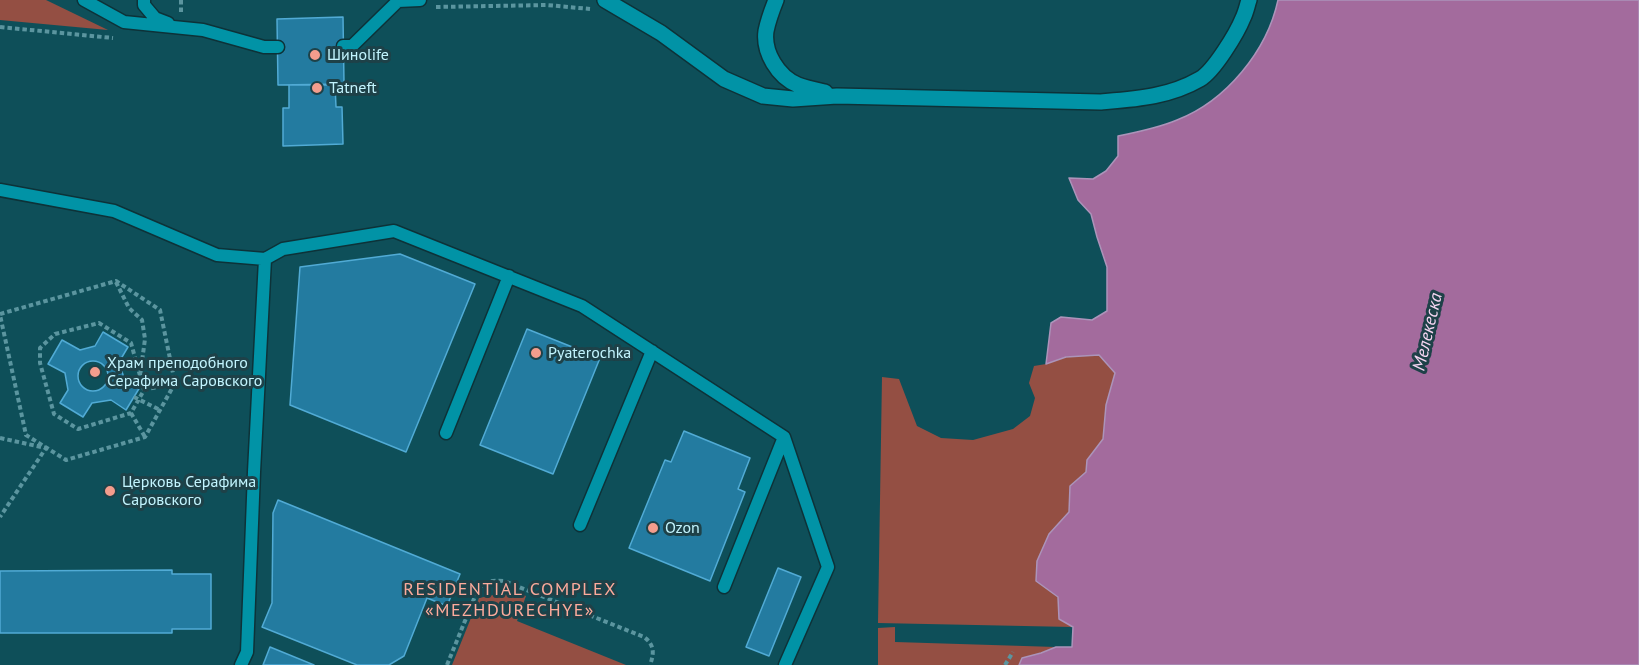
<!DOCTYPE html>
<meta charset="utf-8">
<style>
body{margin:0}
canvas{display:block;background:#0e4f59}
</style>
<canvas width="1639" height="665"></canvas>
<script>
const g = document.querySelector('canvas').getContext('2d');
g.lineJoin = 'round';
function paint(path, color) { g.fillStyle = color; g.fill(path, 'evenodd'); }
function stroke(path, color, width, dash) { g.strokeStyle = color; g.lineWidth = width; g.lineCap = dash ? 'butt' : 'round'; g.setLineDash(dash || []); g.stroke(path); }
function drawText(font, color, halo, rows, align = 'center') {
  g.font = font + ' "PT Sans",sans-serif'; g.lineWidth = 6; g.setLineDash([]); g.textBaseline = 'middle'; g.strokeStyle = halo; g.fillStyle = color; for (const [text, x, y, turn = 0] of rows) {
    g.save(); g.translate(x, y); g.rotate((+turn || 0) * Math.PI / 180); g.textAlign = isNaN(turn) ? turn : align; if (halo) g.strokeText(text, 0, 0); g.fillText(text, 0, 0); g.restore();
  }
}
paint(new Path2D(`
 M0,0H46L108,30L0,20Z
 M1099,355L1115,373L1106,405L1103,439L1087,460L1086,472L1070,486L1069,512L1049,534L1036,581L1059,597V619L1073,627L878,623L882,377L899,379L917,426L941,438L973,440L1013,429L1030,416L1035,398L1029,383L1034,366L1046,364L1066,357Z
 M513,591L526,596L517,621L626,665H452L479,598Z
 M895,627V642L1056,647L1041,653L1022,658L1019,665H878V628Z`), '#944f43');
const water = new Path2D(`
 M1278,0H1639V665H1019L1022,658L1041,653L1056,647H1072L1073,627L1059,619L1058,597L1036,581L1037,561L1049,534L1069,512L1070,486L1086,472L1087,460L1103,439L1106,405L1115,373L1099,355L1066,357L1046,364L1051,323L1061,317L1092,320L1107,311V267L1097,237L1091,214L1078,200L1069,178L1093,179L1106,171L1118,156V136C1138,132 1158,128 1177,120C1226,101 1267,51 1278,0Z`);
paint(water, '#a36b9d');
stroke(water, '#ac94ba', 1.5);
const building = new Path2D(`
 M343,17L344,84L278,85L277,19Z
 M289,85H335L336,107H342L343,144L283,146V108H289Z
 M400,254L475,284L406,452L290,405L300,267Z
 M527,329L600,358L553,474L480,445Z
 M103,332L128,347L119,362L124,378L140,387L126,410L111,400L92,403L83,417L60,403L68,390L65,373L48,364L62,340L80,350L95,346Z
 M78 376a15 15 0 1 1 30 0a15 15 0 1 1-30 0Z
 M684,431L750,458L738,489L745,492L710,581L629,548L665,460L671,462Z
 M278,500L460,574L447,606L427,598L404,656L389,665H357L262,627L272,603L273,513Z
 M778,568L801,577L769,656L746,647Z
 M172,570V574H211V629H172V633H0V571Z
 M270,647L314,665H263Z`);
paint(building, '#237ba0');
stroke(building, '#51abd5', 1.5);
const lane = new Path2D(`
 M84,0L124,22L203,30L264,47H278
 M144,0V5L155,18L168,23
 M343,46H352L398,1L420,0
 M0,190L114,211L217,255L265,259L283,249L394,231L582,306L784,437L828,567L785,665
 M446,433L509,276
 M580,525L652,351
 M724,587L784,437
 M241,665L247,652L254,472L265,259`);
const secondary = new Path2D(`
 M605,0L661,33L724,79L763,96L793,99L837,96L1101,102C1136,99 1169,97 1200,79C1214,71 1237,33 1243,18C1246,12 1247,6 1249,0
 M776,0C772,10 768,21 766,31C763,52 778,77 798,85C806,88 816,90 825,92`);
stroke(lane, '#0d3238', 15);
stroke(secondary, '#0d3238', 18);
stroke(new Path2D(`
 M436,7L547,5L590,9
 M181,12V0
 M0,27L113,38
 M116,282L129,308L142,320L145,339L140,376
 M0,314L116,281L160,310L175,383L145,437L66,460L26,435L0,315
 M144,390L131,343L99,323L55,334L40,348V363L54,414L78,429L131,413L144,390L175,383
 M134,397L160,410
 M131,413L145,437
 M0,438L46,448L0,517
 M447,665L478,589C486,581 493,580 504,581L644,637C655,645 654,654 650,665
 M1005,665L1013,652`), '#5b959f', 4, [4.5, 3]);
stroke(lane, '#0193a6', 12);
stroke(secondary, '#0193a6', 15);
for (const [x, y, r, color] of [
 [315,55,6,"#f49d8d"],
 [317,88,6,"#f49d8d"],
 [536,353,6,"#f49d8d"],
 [95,372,6,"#f49d8d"],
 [110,491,6,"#f49d8d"],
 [653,528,6,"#f49d8d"]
]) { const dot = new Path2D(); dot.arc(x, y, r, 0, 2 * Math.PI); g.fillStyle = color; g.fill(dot); stroke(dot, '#1e4148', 2); }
drawText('16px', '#c2f4fe', '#1e4148', [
 ["Шиноlife",327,55],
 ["Tatneft",329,88],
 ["Pyaterochka",548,353],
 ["Храм преподобного",107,363],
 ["Серафима Саровского",107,381],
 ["Церковь Серафима",122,482],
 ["Саровского",122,500],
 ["Ozon",665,528]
], 'left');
drawText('italic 18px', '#f8d7f3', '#1e4148', [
 ["Мелекеска",1428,332,-77]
]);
g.letterSpacing = '1.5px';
drawText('18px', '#fdab9c', '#1e4148', [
 ["RESIDENTIAL COMPLEX",510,590],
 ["«MEZHDURECHYE»",510,611]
]);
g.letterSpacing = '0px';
</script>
